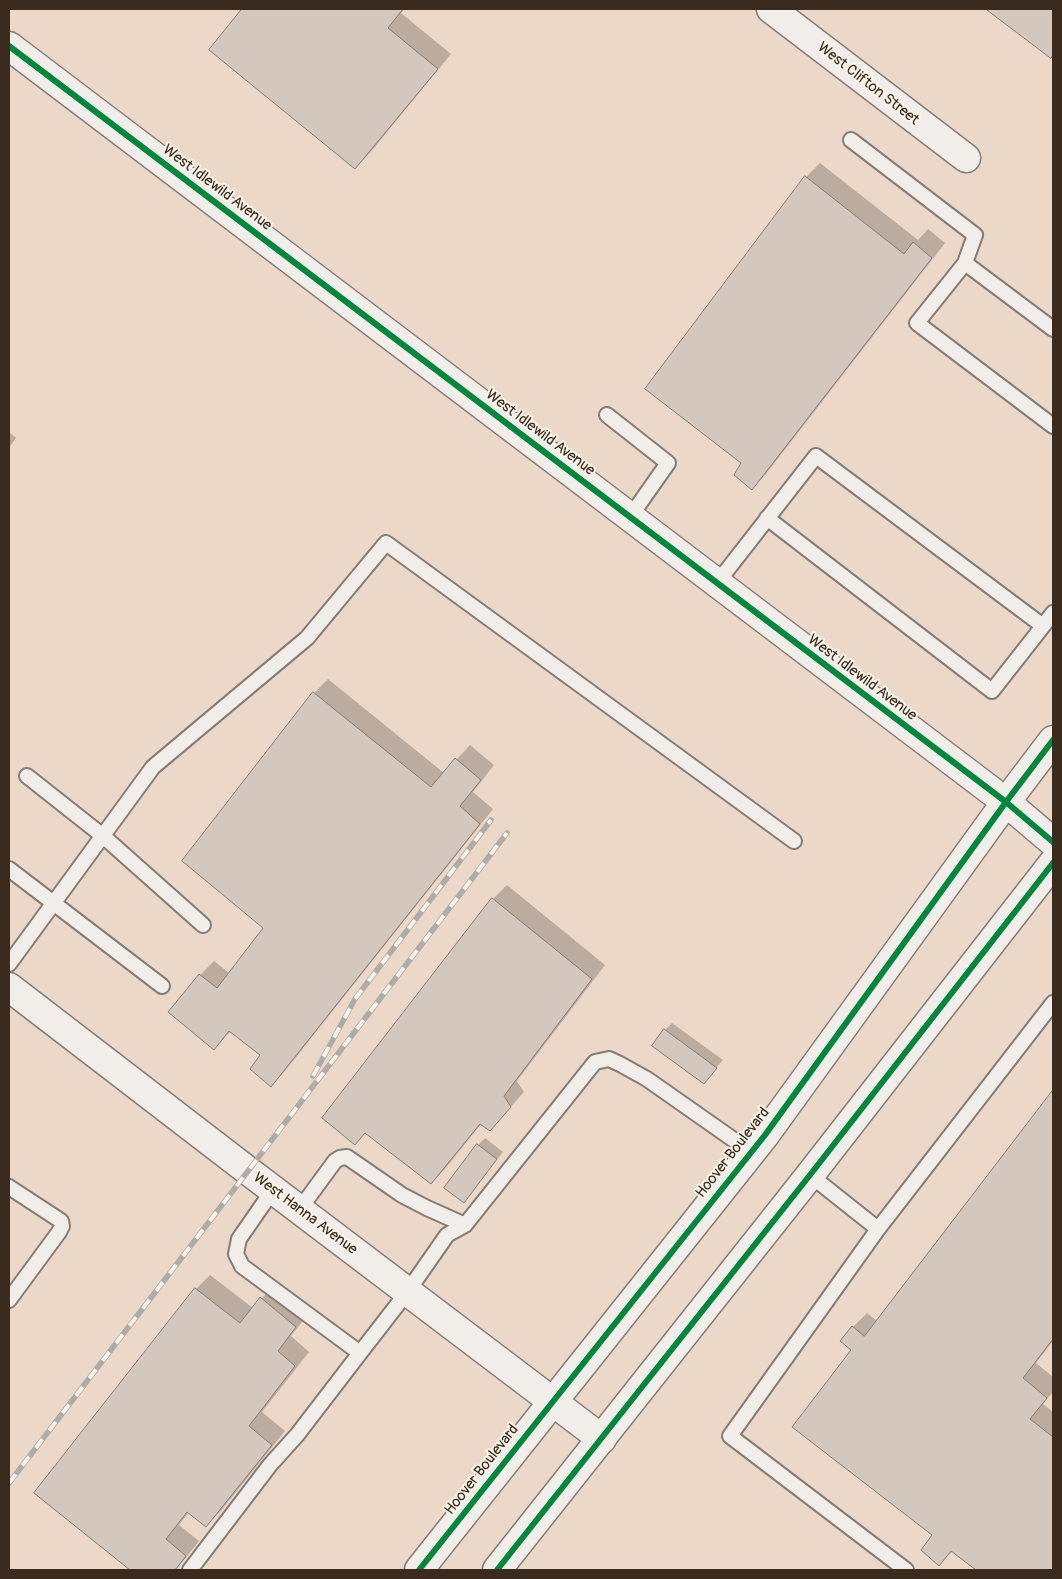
<!DOCTYPE html>
<style>
body{margin:0}
#map{position:relative;width:1062px;height:1579px;overflow:hidden;background:#e9e0d7;font-family:Pangolin,sans-serif}
canvas{display:block}
.frame{position:absolute;inset:0;border:10px solid #3b2a1e;pointer-events:none}
</style>
<div id="map">
<canvas width="1062" height="1579"></canvas>
<div class="frame"></div>
</div>
<script>
const g = document.querySelector('canvas').getContext('2d');
g.lineJoin = 'round';
function paint(path, color) { g.fillStyle = color; g.fill(path, 'evenodd'); }
function stroke(path, color, width, dash) { g.strokeStyle = color; g.lineWidth = width; g.lineCap = dash ? 'butt' : 'round'; g.setLineDash(dash || []); g.stroke(path); }
function drawText(font, color, halo, rows, align = 'center') {
  g.font = font + ' Pangolin,sans-serif'; g.lineWidth = 4; g.setLineDash([]); g.textBaseline = 'middle'; g.strokeStyle = halo; g.fillStyle = color; for (const [text, x, y, turn = 0] of rows) {
    g.save(); g.translate(x, y); g.rotate((+turn || 0) * Math.PI / 180); g.textAlign = isNaN(turn) ? turn : align; if (halo) g.strokeText(text, 0, 0); g.fillText(text, 0, 0); g.restore();
  }
}
paint(new Path2D(`
 M9,9H1053V1570H9Z`), '#ebd8c9');
paint(new Path2D(`
 M244,9H404L401,13L451,54L369,154L355,168L211,49Z
 M988,9H1053V54L1051,57Z
 M820,163L918,240L928,229L945,243L766,474L752,488L743,462L806,177Z
 M9,432L16,438L9,448Z
 M328,679L444,773L470,745L494,765L473,792L493,809L285,1071L271,1085L262,1054L231,1031L214,1048L170,1012L200,975L214,961L229,973L264,927L183,861L314,693Z
 M507,885L605,965L517,1081L524,1092L490,1130L481,1124L445,1169L431,1183L493,899Z
 M672,1023L723,1060L704,1082L665,1030Z
 M1053,1092V1341L1036,1363L1053,1377V1392L1043,1404L1053,1412V1570H978L953,1551L939,1564L933,1535L852,1350L853,1327L867,1313L877,1321Z
 M485,1138L503,1152L464,1201L478,1145Z
 M210,1275L253,1308L275,1284L309,1313L291,1336L309,1352L262,1412L285,1431L220,1512L206,1526L189,1512L179,1525L199,1541L176,1570H132L36,1493L196,1289Z`), '#0003');
const building = new Path2D(`
 M242,9H403L388,28L438,69L355,169L209,50Z
 M986,9H1053V55L1051,58Z
 M805,176L904,254L913,242L932,258L752,490L734,475L741,463L645,389Z
 M313,692L431,787L455,758L481,780L460,806L480,824L271,1087L250,1069L260,1055L229,1031L214,1050L168,1012L199,974L217,988L263,928L182,861Z
 M492,898L592,979L504,1096L511,1107L490,1131L480,1124L431,1184L365,1133L355,1145L322,1118Z
 M664,1029L717,1068L704,1084L652,1046Z
 M1053,1090V1339L1023,1378L1047,1398L1030,1419L1053,1437V1570H976L951,1551L939,1566L921,1550L932,1535L792,1427L851,1350L840,1341L852,1326L864,1336Z
 M477,1144L497,1159L464,1203L444,1188Z
 M195,1288L240,1323L260,1297L296,1327L278,1351L295,1366L249,1426L272,1445L206,1527L187,1512L166,1539L186,1556L175,1570H130L34,1493Z`);
paint(building, '#d4c7bd');
stroke(building, '#847d76', 1);
const lane = new Path2D(`
 M851,140L975,235L965,263
 M1053,329L965,263L917,323L1053,426
 M607,415L668,463L630,517
 M717,583L816,456L1043,626L992,691L767,518
 M1043,626L1053,613
 M27,776L103,836L203,925
 M9,869L162,986
 M9,964L153,767L307,638L386,543L794,841
 M810,1175L878,1229
 M9,1187L61,1221L62,1226L59,1232L9,1300
 M299,1210L335,1161L340,1158L347,1157L402,1195L427,1208L465,1225
 M360,1353L408,1291L447,1235L465,1225L595,1062L609,1059L620,1064L647,1079L751,1152
 M190,1570L270,1465L297,1435L360,1353L242,1266L236,1254L239,1239L273,1190
 M906,1570L730,1436L878,1229L1053,1003`);
const street = new Path2D(`
 M771,9L966,158
 M9,46L1006,802L1053,842
 M9,987L247,1170L602,1439`);
const secondary = new Path2D(`
 M419,1570L765,1135L1006,802L1053,740
 M497,1570L810,1175L1053,863`);
stroke(lane, '#847d76', 18);
stroke(street, '#847d76', 31);
stroke(secondary, '#847d76', 31);
stroke(lane, '#f1eeea', 14);
stroke(street, '#f1eeea', 28);
stroke(secondary, '#f1eeea', 28);
const rail = new Path2D(`
 M313,1076L355,999L491,820
 M9,1483L507,833`);
stroke(rail, '#afaba7', 5.5);
stroke(rail, '#f7f3e8', 4, [11]);
stroke(new Path2D(`
 M9,46L1006,802L1053,842
 M419,1570L765,1135L1006,802L1053,740
 M497,1570L810,1175L1053,863`), '#00873e', 6);
drawText('15px', '#3b2a1e', '#f7f3e8', [
 ["West Clifton Street",868,84,38],
 ["West Idlewild Avenue",217,188,37],
 ["West Idlewild Avenue",540,433,37],
 ["West Idlewild Avenue",862,678,37],
 ["Hoover Boulevard",733,1153,-52],
 ["West Hanna Avenue",305,1214,37],
 ["Hoover Boulevard",482,1470,-52]
]);
</script>
